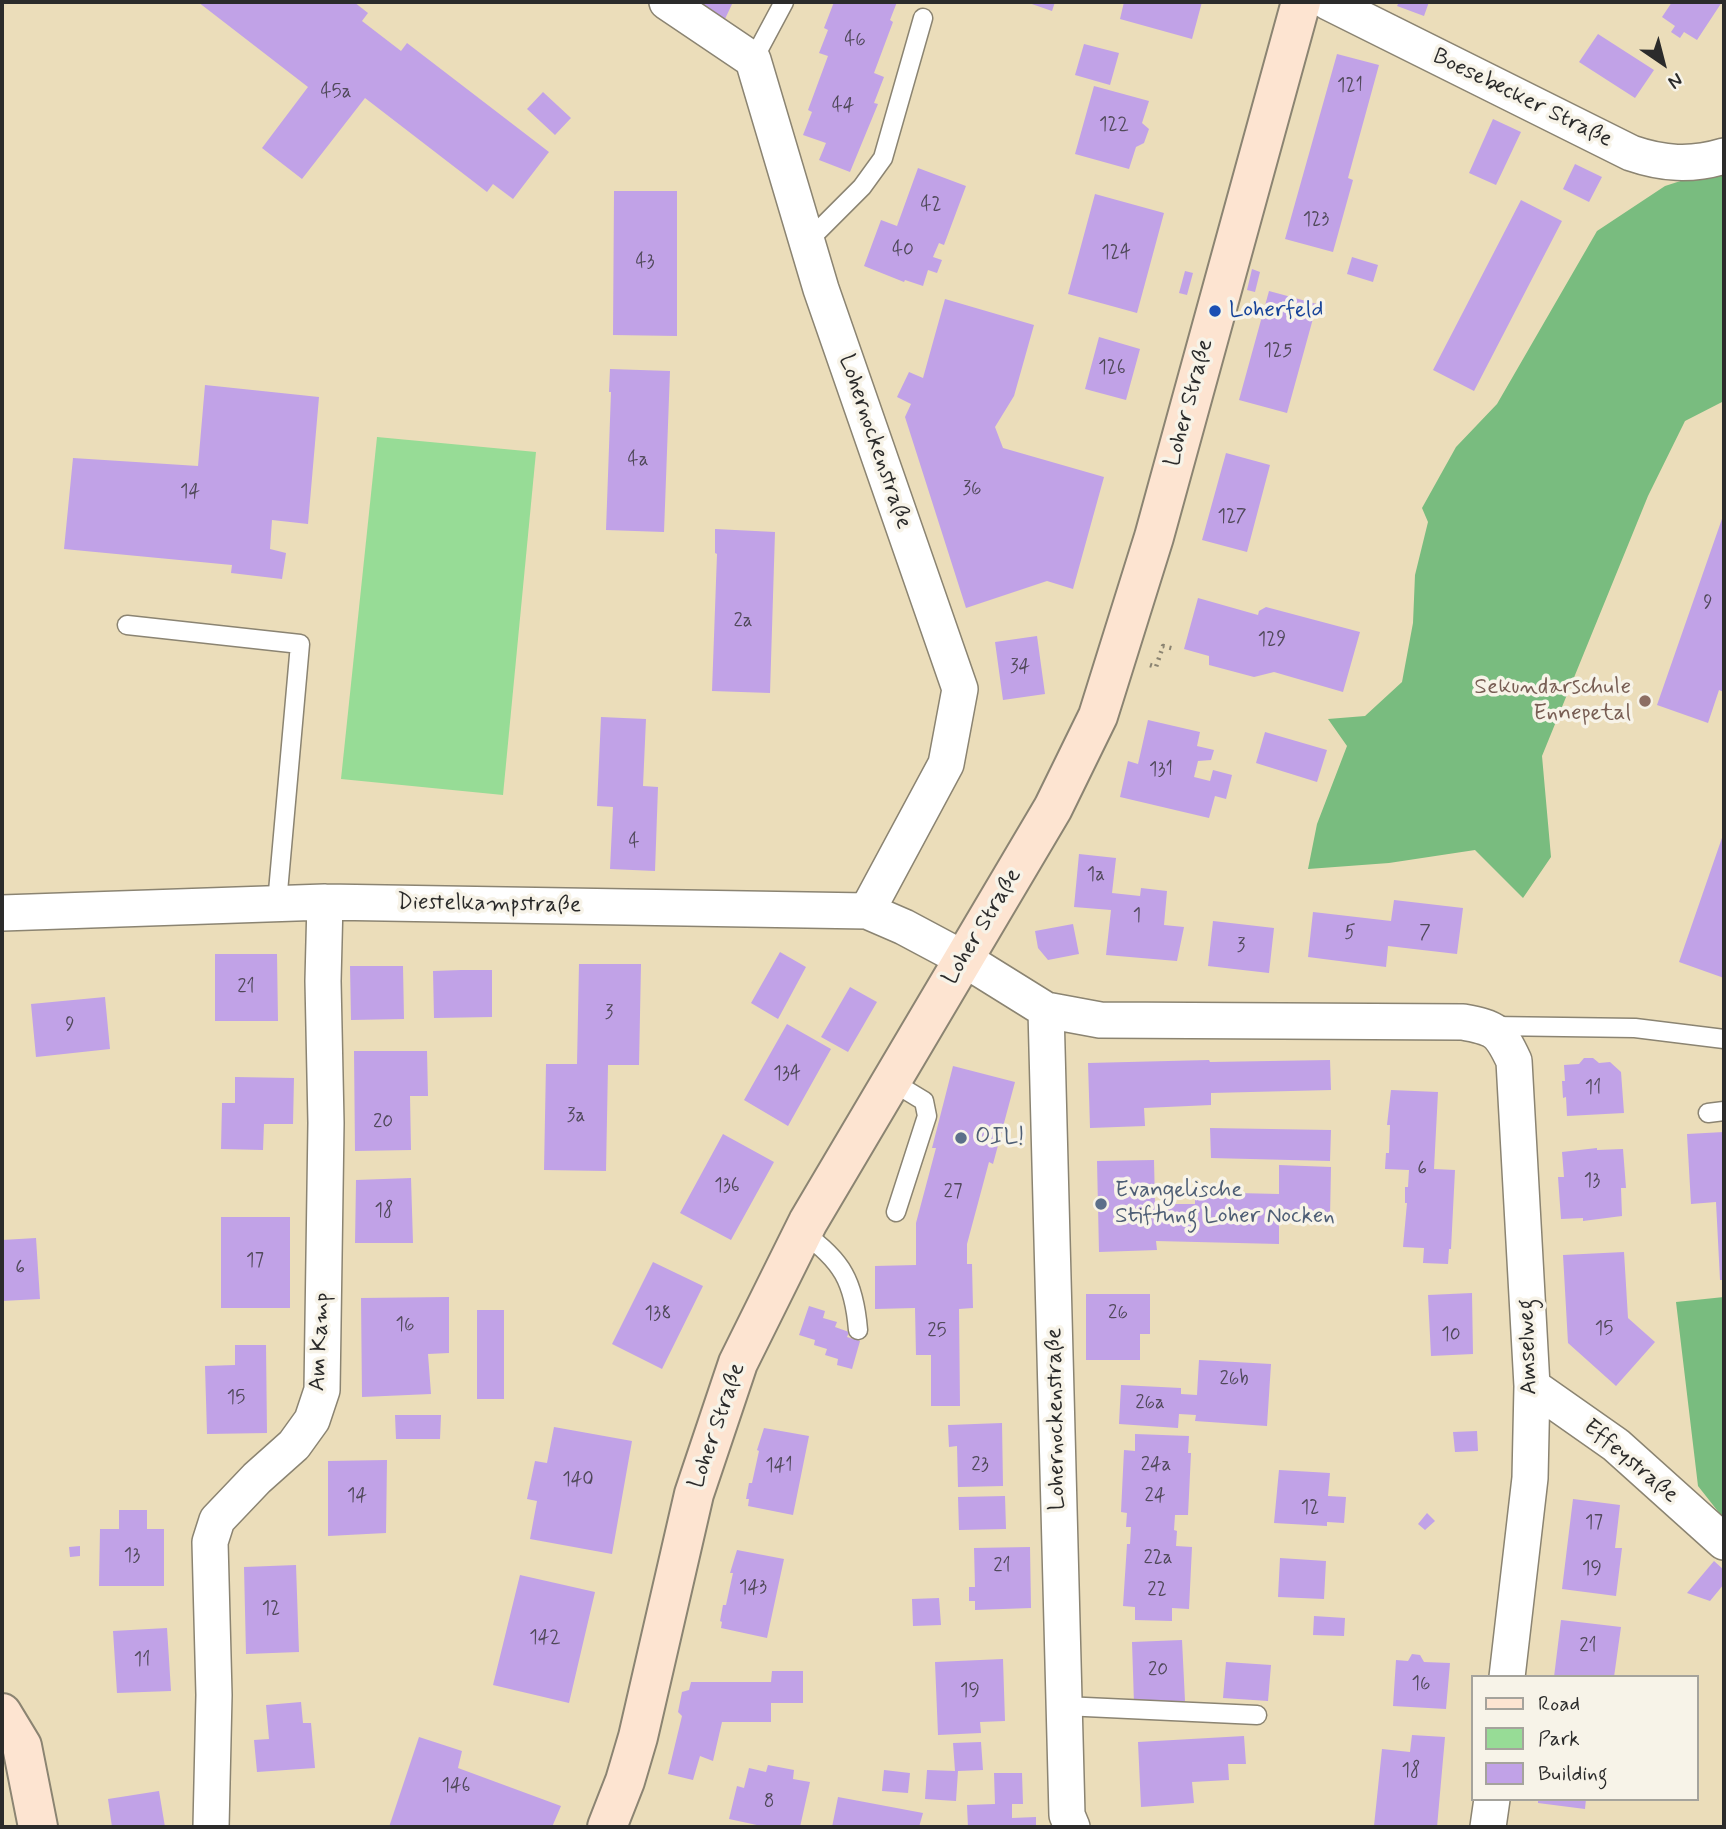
<!DOCTYPE html>
<meta charset="utf-8">
<style>
body{margin:0}
#map{position:relative;width:1726px;height:1829px;overflow:hidden;background:#ebddba;font-family:Mynerve,sans-serif}
canvas{display:block}
.frame{position:absolute;inset:0;border:4px solid #2b2b2b;pointer-events:none}
.legend{position:absolute;left:1471px;top:1675px;width:228px;height:126px;box-sizing:border-box;background:#f7f3e8;border:2px solid #a5a39c;margin:0;padding:9px 12px;list-style:none;font-size:21px;color:#2b2b2b}
.legend li{display:flex;align-items:center;gap:14px;height:35px}
.legend b{width:35px;border:2px solid #a5a39c}
.north{position:absolute;left:1628px;top:28px;width:70px;height:70px;-webkit-text-stroke:5px #f7f3e8;paint-order:stroke;rotate:145deg;font-size:19px;font-weight:700;line-height:28px;text-align:center;color:#2b2b2b}
.north::after{content:'';display:block;margin:auto;width:24px;height:32px;background:#2b2b2b;clip-path:polygon(50% 0,100% 100%,50% 72%,0 100%)}
</style>
<div id="map">
<canvas width="1726" height="1829"></canvas>
<div class="frame"></div>
<ul class="legend">
<li><b style="height:9px;background:#fde4d1"></b>Road</li>
<li><b style="height:19px;background:#97dc96"></b>Park</li>
<li><b style="height:19px;background:#c1a2e7"></b>Building</li>
</ul>
<div class="north">N</div>
</div>
<script>
const g = document.querySelector('canvas').getContext('2d');
g.lineJoin = 'round';
function paint(path, color) { g.fillStyle = color; g.fill(path, 'evenodd'); }
function stroke(path, color, width, dash) { g.strokeStyle = color; g.lineWidth = width; g.lineCap = dash ? 'butt' : 'round'; g.setLineDash(dash || []); g.stroke(path); }
function drawText(font, color, halo, rows, align = 'center') {
  g.font = font + ' Mynerve,sans-serif'; g.lineWidth = 7; g.setLineDash([]); g.textBaseline = 'middle'; g.strokeStyle = halo; g.fillStyle = color; for (const [text, x, y, turn = 0] of rows) {
    g.save(); g.translate(x, y); g.rotate((+turn || 0) * Math.PI / 180); g.textAlign = isNaN(turn) ? turn : align; if (halo) g.strokeText(text, 0, 0); g.fillText(text, 0, 0); g.restore();
  }
}
paint(new Path2D(`
 M377,437L536,452L503,795L341,779Z`), '#97dc96');
paint(new Path2D(`
 M1724,167V401L1685,421L1648,496L1542,756L1551,857L1523,898L1475,850L1389,863L1308,869L1317,824L1347,746L1328,719L1365,716L1402,682L1413,623L1415,575L1428,522L1422,508L1456,447L1497,404L1597,231L1665,186Z
 M1724,1297V1519L1698,1486L1676,1302Z`), '#79bc7f');
paint(new Path2D(`
 M198,2H354L368,13L362,21L401,51L407,43L549,152L513,199L493,184L487,192L365,98L302,179L262,148L308,87Z
 M689,2H733L725,19Z
 M834,2H897L890,20L893,22L874,73L884,77L874,103L878,104L850,172L819,160L826,143L803,135L812,112L808,110L828,56L819,53L828,30L824,28Z
 M1026,2H1055L1052,11Z
 M1124,2H1202L1192,39L1120,19Z
 M1399,2H1429L1424,16L1397,6Z
 M1672,2H1722L1697,40L1684,32L1680,38L1671,32L1675,26L1662,17Z
 M1598,34L1654,70L1635,98L1579,62Z
 M1084,44L1119,53L1110,85L1075,75Z
 M1337,54L1379,65L1348,178L1353,180L1333,252L1285,239Z
 M1094,86L1149,101L1142,123L1149,129L1144,143L1136,147L1129,169L1075,154Z
 M543,92L571,118L555,135L527,109Z
 M1493,119L1521,132L1496,185L1469,173Z
 M1575,164L1602,177L1589,202L1563,189Z
 M918,168L966,186L944,245L939,243L933,257L942,260L937,273L928,270L923,286L905,280L904,282L864,266L881,220L897,226Z
 M614,191H677V336L613,335Z
 M1095,194L1164,213L1137,313L1068,294Z
 M1521,200L1562,221L1474,391L1433,370Z
 M1352,257L1378,265L1373,282L1347,274Z
 M1252,269L1260,272L1255,292L1247,290Z
 M1185,271L1193,273L1187,295L1179,293Z
 M1269,291L1317,304L1287,413L1239,400Z
 M945,299L1034,325L1014,396L995,427L1003,448L1104,477L1073,589L1047,581L966,608L905,417L911,404L897,397L909,372L923,378Z
 M1099,337L1140,349L1126,400L1085,389Z
 M610,369L670,371L664,532L606,530L611,392H609Z
 M205,385L319,397L308,524L272,520L270,549L286,553L282,579L231,573L232,565L64,549L73,458L198,466Z
 M1226,453L1270,465L1247,552L1202,540Z
 M1724,513V692L1719,690L1708,723L1657,705Z
 M715,529L775,532L770,693L712,691L717,554L715,553Z
 M1198,598L1258,615L1259,611L1266,607L1360,632L1343,692L1274,672L1254,677L1209,665V656L1184,649Z
 M1037,636L1045,694L1003,700L995,642Z
 M601,717L646,719L643,786L658,787L655,871L610,869L613,807L597,806Z
 M1148,720L1200,732L1197,746L1214,750L1211,760L1198,761L1194,777L1210,781L1213,770L1232,775L1226,799L1215,796L1209,818L1120,797L1128,761L1138,764Z
 M1265,732L1327,750L1317,782L1256,763Z
 M1724,832V978L1679,962Z
 M1079,854L1116,858L1112,893L1140,896L1141,888L1167,891L1164,925L1184,927L1177,961L1106,955L1111,910L1074,907Z
 M1394,900L1463,908L1457,954L1388,946L1386,967L1308,957L1313,912L1391,921Z
 M1213,921L1274,928L1269,973L1208,966Z
 M1073,924L1079,954L1048,960L1038,948L1035,931Z
 M780,952L806,967L778,1019L751,1003Z
 M215,954H277L278,1021H215Z
 M579,964H641L639,1065H608L606,1171L544,1170L546,1064H577Z
 M350,966H403L404,1019L351,1020Z
 M461,970H492V1017L434,1018L433,971Z
 M850,987L877,1002L848,1052L821,1037Z
 M105,997L110,1049L36,1057L31,1004Z
 M787,1024L831,1049L788,1126L744,1100Z
 M354,1051H427L428,1096H410L411,1150L355,1151Z
 M1584,1058H1593L1599,1063L1610,1062L1621,1072L1624,1113L1567,1116L1566,1097L1563,1098L1562,1081H1565L1564,1065L1579,1064Z
 M1209,1060L1210,1062L1330,1060L1331,1090L1211,1093V1105L1144,1108L1145,1126L1090,1128L1088,1063Z
 M953,1066L1015,1082L993,1164L989,1162L967,1244V1264H972L973,1308L959,1309L960,1406H931V1355H916L915,1308L875,1309V1266L916,1265V1223L936,1148H932Z
 M235,1077L294,1078L293,1124H264L263,1150L221,1149L222,1103H235Z
 M1391,1090L1438,1092L1434,1169L1455,1170L1451,1249H1449L1448,1264L1423,1263L1424,1248L1403,1247L1407,1203H1405V1187H1408L1409,1170L1385,1169L1386,1153H1389L1390,1125H1387Z
 M1210,1128L1331,1130L1330,1161L1211,1158Z
 M1724,1132V1280H1720L1716,1202L1691,1204L1687,1134Z
 M723,1134L774,1162L731,1240L680,1213Z
 M1597,1148V1150L1623,1149L1626,1188H1621L1622,1216L1583,1221V1218L1561,1219L1558,1177H1564L1562,1152Z
 M1154,1160L1155,1204H1195V1192L1279,1194V1165L1331,1167L1330,1217L1279,1216V1244L1156,1241L1157,1250L1099,1252L1097,1161Z
 M411,1178L413,1243H355L356,1180Z
 M221,1217H290V1308H221Z
 M36,1238L40,1299L2,1301V1240Z
 M1624,1252L1628,1318L1655,1342L1616,1386L1568,1343L1563,1255Z
 M653,1262L703,1286L662,1369L612,1344Z
 M1472,1293L1473,1354L1431,1356L1428,1295Z
 M1086,1294H1150V1334H1140V1360H1086Z
 M449,1297V1353L428,1354L431,1394L362,1397L361,1298Z
 M809,1306L825,1311L823,1318L837,1322L835,1327L849,1332L847,1337L860,1341L852,1369L837,1365L838,1359L825,1355L827,1349L814,1345L815,1340L799,1335Z
 M477,1310H504V1399H477Z
 M235,1345H266L267,1433L207,1434L205,1366L235,1365Z
 M1199,1360L1271,1364L1267,1426L1195,1421L1196,1415L1179,1414L1178,1428L1119,1424L1121,1385L1181,1388V1394L1197,1395Z
 M395,1415H441L440,1439H396Z
 M1002,1423L1003,1486L958,1487L957,1446L949,1447L948,1425Z
 M554,1427L632,1441L612,1554L530,1539L537,1501L527,1499L535,1461L547,1463Z
 M764,1428L809,1436L793,1515L748,1506L749,1499H746L749,1483H752L759,1451L757,1450Z
 M1477,1431L1478,1451L1455,1452L1453,1432Z
 M1135,1434L1189,1436L1188,1453H1191L1188,1515H1175L1174,1530L1177,1531L1176,1546L1192,1547L1189,1609L1172,1608V1621L1135,1620V1607L1123,1606L1127,1544H1130L1131,1527H1126L1127,1513L1121,1512L1124,1450L1135,1451Z
 M387,1460L386,1533L328,1536V1461Z
 M1279,1470L1330,1473L1328,1496L1346,1497L1344,1523L1327,1522V1526L1274,1523Z
 M1005,1496L1006,1529L959,1530L958,1497Z
 M1573,1499L1620,1505L1615,1548H1622L1616,1596L1562,1589Z
 M119,1510H147V1529H164V1586H99L100,1529H119Z
 M1427,1513L1435,1521L1425,1530L1418,1524Z
 M80,1546V1556L70,1557L69,1547Z
 M1030,1547L1031,1608L975,1610V1601H969V1587H975L974,1548Z
 M737,1550L784,1559L767,1638L721,1628L722,1622L720,1621L723,1605H726L733,1573H730Z
 M1280,1558L1326,1561L1324,1599L1278,1597Z
 M1714,1561L1724,1570V1584L1710,1601L1687,1593Z
 M296,1565L299,1652L246,1654L244,1567Z
 M520,1575L595,1592L569,1703L493,1685Z
 M939,1598L941,1625L913,1626L912,1599Z
 M1314,1616L1345,1618L1344,1636L1313,1635Z
 M1561,1620L1621,1627L1614,1677H1554Z
 M167,1628L171,1691L117,1693L113,1631Z
 M1182,1640L1185,1701L1134,1704L1132,1642Z
 M1412,1654L1420,1655L1424,1662L1450,1663L1446,1709L1393,1706L1396,1660L1408,1661Z
 M1003,1659L1005,1721L980,1722L981,1733L938,1735L935,1662Z
 M1226,1662L1271,1665L1268,1701L1223,1698Z
 M772,1671H803V1703H771V1722H722L713,1761L700,1756L693,1780L668,1774L682,1716L678,1712L682,1692L689,1690L691,1682H771Z
 M301,1702L303,1723H311L315,1768L257,1772L254,1740L269,1739L266,1705Z
 M1412,1735L1445,1737L1437,1827L1374,1826L1382,1749L1410,1752Z
 M1244,1736L1246,1764H1228L1229,1780L1192,1782L1194,1803L1141,1807L1138,1742Z
 M419,1737L462,1751L458,1768L561,1806L552,1827H389Z
 M981,1742L983,1770L958,1771L956,1801L925,1799L927,1770L955,1771L953,1743Z
 M768,1765L794,1770L793,1779L810,1782L800,1827H766L729,1819L737,1786L744,1788L749,1768L766,1772Z
 M884,1770L910,1773L908,1793L882,1791Z
 M994,1773H1022L1023,1804H1012V1818L1036,1817V1827H968L967,1805L995,1804Z
 M159,1791L165,1827H112L108,1799Z
 M838,1797L923,1813L919,1827H832Z
 M1538,1799H1586L1585,1809L1538,1803Z`), '#c1a2e7');
const service = new Path2D(`
 M753,60L784,2
 M807,242L862,187L883,158L923,18
 M127,625L300,644L277,903
 M1492,1026L1635,1028L1724,1039
 M891,1081L924,1101L927,1116L896,1212
 M1708,1113L1724,1111
 M803,1233C842,1260 854,1282 858,1330
 M1064,1706L1257,1715`);
const minor = new Path2D(`
 M667,2L753,60L821,289L960,689L946,764L867,911
 M1328,2L1631,153C1663,164 1691,166 1724,156
 M2,913L325,902L867,911L904,927L964,959L1046,1010L1100,1020L1463,1022C1496,1028 1500,1031 1514,1061L1532,1386L1530,1478L1507,1677
 M1046,1010L1067,1815L1072,1827
 M1532,1386L1616,1445L1724,1542
 M211,1827L214,1695L210,1542L217,1520L257,1478L294,1445L312,1420L322,1390L326,1123L323,981L325,902
 M1488,1827L1492,1799`);
const secondary = new Path2D(`
 M2,1713L22,1746L38,1827
 M607,1827L625,1781L638,1737L694,1494L738,1363L808,1222L1053,808L1098,716L1154,537L1301,2`);
stroke(service, '#8b8472', 21);
stroke(minor, '#8b8472', 38);
stroke(secondary, '#8b8472', 42);
stroke(new Path2D(`
 M1150,665L1156,667L1163,646L1175,649`), '#8b8472', 4.5, [2, 5]);
stroke(service, '#fff', 18);
stroke(minor, '#fff', 35);
stroke(secondary, '#fde4d1', 38);
for (const [x, y, r, color] of [
 [1215,311,7,"#1a4fb4"],
 [1645,701,7,"#8d6e63"],
 [961,1138,7,"#5c6f8a"],
 [1101,1204,7,"#5c6f8a"]
]) { const dot = new Path2D(); dot.arc(x, y, r, 0, 2 * Math.PI); g.fillStyle = color; g.fill(dot); stroke(dot, '#f7f3e8', 2.5); }
drawText('19px', '#50495a', null, [
 ["46",855,41],
 ["121",1350,87],
 ["45a",336,93],
 ["44",843,107],
 ["122",1114,126],
 ["42",931,206],
 ["123",1316,221],
 ["40",903,251],
 ["124",1116,254],
 ["43",645,263],
 ["125",1278,352],
 ["126",1112,369],
 ["4a",638,461],
 ["36",972,490],
 ["14",190,493],
 ["127",1232,518],
 ["9",1708,604],
 ["2a",743,622],
 ["129",1272,641],
 ["34",1020,668],
 ["131",1161,771],
 ["4",634,843],
 ["1a",1096,876],
 ["1",1137,917],
 ["5",1350,934],
 ["7",1425,934],
 ["3",1241,947],
 ["21",246,988],
 ["3",609,1014],
 ["9",70,1026],
 ["134",787,1075],
 ["11",1593,1089],
 ["3a",576,1117],
 ["20",383,1123],
 ["6",1422,1170],
 ["13",1592,1182],
 ["136",727,1187],
 ["27",953,1193],
 ["18",384,1212],
 ["17",255,1262],
 ["6",20,1269],
 ["26",1118,1314],
 ["138",658,1315],
 ["16",405,1326],
 ["15",1604,1330],
 ["25",937,1332],
 ["10",1451,1336],
 ["26b",1234,1380],
 ["15",236,1399],
 ["26a",1150,1404],
 ["23",980,1466],
 ["24a",1156,1466],
 ["141",779,1467],
 ["140",578,1481],
 ["14",357,1497],
 ["24",1155,1497],
 ["12",1310,1509],
 ["17",1594,1524],
 ["13",132,1557],
 ["22a",1158,1559],
 ["21",1002,1567],
 ["19",1592,1570],
 ["143",753,1589],
 ["22",1157,1591],
 ["12",271,1610],
 ["142",545,1639],
 ["21",1588,1647],
 ["11",142,1661],
 ["20",1158,1671],
 ["16",1421,1685],
 ["19",970,1692],
 ["18",1411,1772],
 ["146",456,1787],
 ["8",769,1803]
]);
drawText('23px', '#2b2b2b', '#f7f3e8', [
 ["Boesebecker Straße",1522,99,26],
 ["Loher Straße",1190,403,-75],
 ["Lohernockenstraße",874,442,71],
 ["Diestelkampstraße",489,905,1],
 ["Loher Straße",983,927,-59],
 ["Am Kamp",321,1342,-87],
 ["Amselweg",1529,1347,-92],
 ["Lohernockenstraße",1057,1419,-91],
 ["Loher Straße",718,1426,-71],
 ["Effeystraße",1630,1462,40]
]);
drawText('23px', '#164399', '#f7f3e8', [
 ["Loherfeld",1229,311]
], 'left');
drawText('23px', '#785e54', '#f7f3e8', [
 ["Sekundarschule",1631,688],
 ["Ennepetal",1631,714]
], 'right');
drawText('23px', '#4e5e75', '#f7f3e8', [
 ["OIL!",975,1138],
 ["Evangelische",1115,1191],
 ["Stiftung Loher Nocken",1115,1217]
], 'left');
</script>
